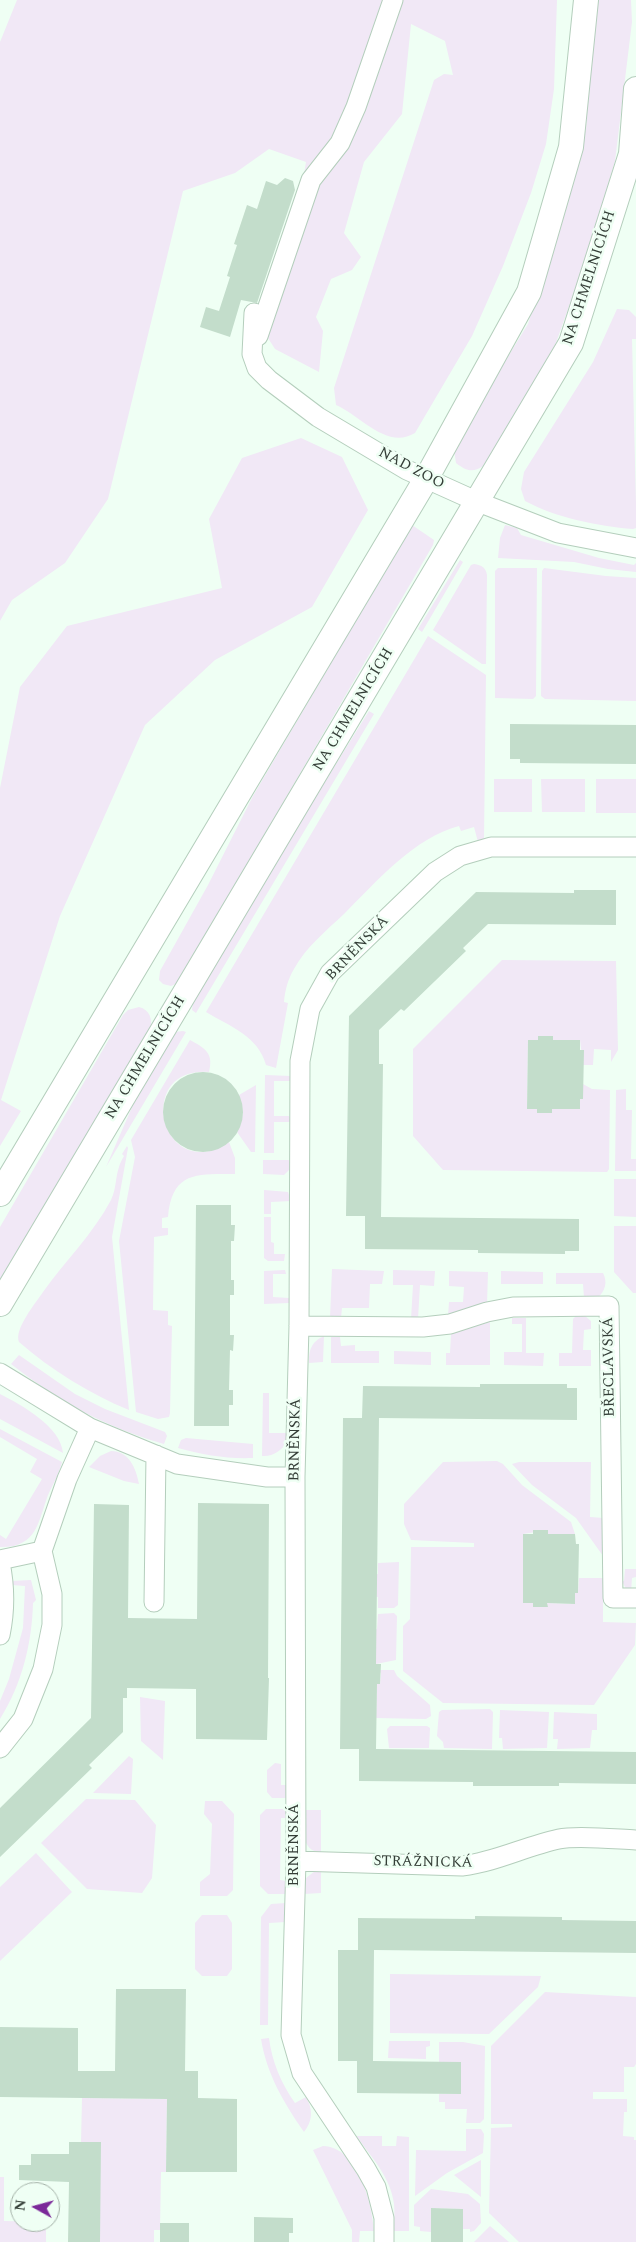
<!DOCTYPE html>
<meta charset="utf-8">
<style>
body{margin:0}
#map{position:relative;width:636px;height:2242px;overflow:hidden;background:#effff4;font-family:Spectral,serif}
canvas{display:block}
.north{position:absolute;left:10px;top:2182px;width:50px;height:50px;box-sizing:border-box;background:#effff4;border:1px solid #a4b2a8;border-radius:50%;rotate:277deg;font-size:14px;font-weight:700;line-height:20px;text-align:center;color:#343e37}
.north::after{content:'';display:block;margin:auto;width:18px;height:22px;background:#7b2999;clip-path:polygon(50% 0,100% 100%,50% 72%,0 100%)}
</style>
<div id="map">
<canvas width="636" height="2242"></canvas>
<div class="north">N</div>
</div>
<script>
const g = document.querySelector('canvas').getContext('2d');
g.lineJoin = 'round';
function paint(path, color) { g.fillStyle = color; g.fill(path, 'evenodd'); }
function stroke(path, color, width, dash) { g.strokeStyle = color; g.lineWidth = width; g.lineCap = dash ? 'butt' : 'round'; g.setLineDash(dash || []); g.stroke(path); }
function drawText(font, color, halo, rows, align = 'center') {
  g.font = font + ' Spectral,serif'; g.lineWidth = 5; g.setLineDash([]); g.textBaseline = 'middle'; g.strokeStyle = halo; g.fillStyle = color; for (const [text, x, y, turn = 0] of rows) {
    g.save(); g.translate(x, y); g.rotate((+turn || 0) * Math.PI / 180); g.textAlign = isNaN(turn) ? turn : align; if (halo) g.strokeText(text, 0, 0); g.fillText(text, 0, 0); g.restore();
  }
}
paint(new Path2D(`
 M17,0H557L554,89L546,144L531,193L503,266L472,336L415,433C387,450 361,416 336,405L334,388L434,80L444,74L453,75L445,41L411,24L402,114L364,162L344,233L361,257L352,270L331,279L316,317L323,331L319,372L275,349L259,324L295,228L306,162L269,149L235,173L183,191L108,499L65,563L12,600L0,621V42Z
 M593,0H631L632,22L615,161L588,253L552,354L483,466C473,473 466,471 456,463L454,450L493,381L528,324L586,129Z
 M617,309L629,310L636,317V339H632L636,504V528L633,529C597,526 557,518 525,501L521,489L524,472L593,362Z
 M301,438L342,457L368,510L312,607L215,660L145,725L60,916L1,1100L21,1111L0,1146V788L20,687L67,626L222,588L209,519L242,458Z
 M412,525L434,540L433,545L178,983L171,986L163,984L159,980L160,971L208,885L253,796Z
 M505,525L517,528L521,535L599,558L634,565L636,563V572L608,569L574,562L498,558L500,538Z
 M460,560L463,562L422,632L418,629Z
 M474,564C482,565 486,568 487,575L486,664H482L433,630L471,565Z
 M498,568H537L536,696L533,699L495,698V571Z
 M544,568L606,576L636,578V701L545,699L541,696L542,571Z
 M428,636L486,675L484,839L478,842L474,827L461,831L459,826C415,837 376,882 345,913C327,930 306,947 294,969C288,979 285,990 284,1002L288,1003L276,1068L266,1065C258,1036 231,1027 206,1012Z
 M369,711L374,714L196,1013L192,1010L193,1002L303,817Z
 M494,779H532V812H494Z
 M541,779H585V812H542Z
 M596,779H636V813H596Z
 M502,960L616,961L618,1050L611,1062V1050L594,1049L593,1065H583L580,1040H553L538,1036V1040H528L527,1109H537L538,1113H552V1109H579L580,1099H583V1084L592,1089L610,1090L609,1169L607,1172L443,1170L413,1136V1049Z
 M139,1007C150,1010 152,1018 151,1029L0,1284V1227L123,1015L128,1010Z
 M183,1031L186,1032L106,1167L136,1098L174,1032Z
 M190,1040C205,1048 214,1053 209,1072C132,1066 162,1187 229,1142L235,1158V1174C197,1174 172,1171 168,1217L162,1218V1228H168V1235L154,1237L153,1310L168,1311V1325L172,1326L170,1413L169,1417L158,1419L136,1412L119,1241L135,1157L131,1140Z
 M265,1075L291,1076V1081H274V1116H289L291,1119L289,1122H274V1153H264Z
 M256,1085L255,1152H251L237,1132L243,1114L239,1095Z
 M626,1089V1110H632L631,1159H636V1171H615L616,1090Z
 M127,1146L128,1148L112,1237L129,1410C90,1394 51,1370 19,1342C14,1329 35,1304 43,1292C65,1261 93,1234 111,1200C118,1186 114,1172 124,1156L122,1154Z
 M263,1160H288L291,1161L290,1169L284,1175L263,1174Z
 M614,1179H636V1217L614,1216Z
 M264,1190L288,1192L291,1201L271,1202V1214H264Z
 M264,1217H271V1242L274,1243V1254H285L284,1261H268L264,1258Z
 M614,1226H636V1293H633L614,1272Z
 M332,1269L384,1271L382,1284H370L369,1308H342L341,1318H330Z
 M285,1270L286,1274H273V1297L289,1298V1303L264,1304V1271Z
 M393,1270L435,1271L434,1286L420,1285L418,1319H411L413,1285H393Z
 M449,1271L488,1272L487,1305L448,1316L449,1302H463L464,1287L449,1286Z
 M501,1271L543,1272V1284H501Z
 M556,1273H603C608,1283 605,1290 598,1298H584L583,1284H556Z
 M577,1315L585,1316L591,1321V1329L584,1330L583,1350H591V1366H559V1353H572L573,1319Z
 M512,1318H526V1353H544L543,1366L504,1365V1352H522V1324H512Z
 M490,1322V1365H446V1353H450L451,1334Z
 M324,1336L323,1362L309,1363C309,1350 311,1342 324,1336Z
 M331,1337H340L341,1346L355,1345V1351H379V1363H331Z
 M394,1351L431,1352V1365L394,1364Z
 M19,1355L75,1394L105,1409L165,1432L167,1436L164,1444C105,1427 60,1402 11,1364Z
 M263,1393H269V1433H286L288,1441C282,1450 273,1457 262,1456Z
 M0,1394C22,1405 61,1427 63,1453L0,1419Z
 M0,1429L62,1462C59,1474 53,1484 48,1495C38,1522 37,1548 0,1547V1535L6,1539L42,1479L30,1472L37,1459L0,1437Z
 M186,1438L253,1444V1458C226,1459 204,1455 178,1448L181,1440Z
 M111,1451C129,1451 136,1468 139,1484L124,1481L89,1467L100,1456Z
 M497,1461L503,1464L522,1485L571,1522L575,1534H548V1530L523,1534V1603H533V1607H547V1603L575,1604V1593H578L579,1578H603V1622L636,1623L635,1645L594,1705L443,1703L403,1671V1626L410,1619L411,1547H474V1543L411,1540L404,1524V1504L443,1462Z
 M519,1462H591L590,1517L604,1518L603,1556L576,1518L532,1485L512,1464Z
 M399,1562L398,1605L394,1608H378V1597H373V1574H378V1563Z
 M625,1569H636V1577L632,1578L631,1592L627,1591L622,1581H624Z
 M31,1580L36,1600L33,1603C32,1643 22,1684 0,1719V1701L9,1679L23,1628L25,1586L12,1585L11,1581Z
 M394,1613L397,1616L396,1660L376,1664L373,1629H377L378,1614Z
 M376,1670H394L397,1676L430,1705L431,1716L426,1719L376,1718L377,1684H380L381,1673Z
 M140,1697L165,1701L163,1760L141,1741Z
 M490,1709L493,1712L492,1749L444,1748L443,1742L437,1736L439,1712L442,1710Z
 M500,1710L549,1712L547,1748L503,1749L502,1738H499Z
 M554,1712L597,1714V1730H592L590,1748L557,1749L558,1739H553Z
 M390,1726H427L430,1728L429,1748H389L387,1729Z
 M129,1756L133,1759L131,1794L93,1793Z
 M275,1763L281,1764V1785H287V1798H272L267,1792V1770Z
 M86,1799L135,1800L156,1825L152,1878L142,1893L87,1889L41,1843Z
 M205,1801H222L234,1814L233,1890L227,1896H200V1882L210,1874L212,1824L204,1814Z
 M266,1809H287V1818H281L280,1880L286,1881V1894H268L260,1886V1815Z
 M305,1810H321V1852C299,1852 305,1825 305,1810Z
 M36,1853L72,1892L0,1961V1887Z
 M315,1871H321V1893L304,1894L306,1878Z
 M286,1903V1922L269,1923L268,2025H260L261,1917L271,1904Z
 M202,1915H227L232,1923V1969L227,1976H202L195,1969V1923Z
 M390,1974L541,1976L538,1987L489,2034L390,2033Z
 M545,1992L636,1997V2064L634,2067H624V2092H593V2099H627V2112H624L623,2136L634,2137V2140H636V2242H519L489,2213L491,2128L512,2127V2124H491V2046Z
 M269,2038C272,2062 281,2083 295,2103L306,2097C313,2109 313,2121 304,2132C284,2103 267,2075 261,2039Z
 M389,2041H430V2046L426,2047V2059L388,2058Z
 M439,2042H463L485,2046L484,2119L480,2123H466L467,2109H445V2102H439V2094H461V2062H439Z
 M82,2098L167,2099L166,2172H161L160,2230H154V2242H100L81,2142Z
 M466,2129H481L484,2134L483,2153L447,2173L415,2196L416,2150L466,2151Z
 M356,2136H382V2146H396L397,2136L409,2137V2231H394C394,2222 395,2213 394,2204C391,2178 371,2156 356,2136Z
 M323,2146C358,2147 372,2203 374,2231H360L359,2242H352V2230L313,2150Z
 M481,2160V2197L454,2175Z
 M0,2177H4V2221L46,2222V2242H0Z
 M431,2189L468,2194L480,2204L481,2223L474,2231L470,2232V2229H463V2209L431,2208V2232L420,2231V2227L414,2226V2205Z
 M490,2226L509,2242H474Z`), '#f1e8f6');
paint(new Path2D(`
 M285,178L293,181L295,190L257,303L241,300L230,337L200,327L206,307L219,311L230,277L227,276L237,245L234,244L247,205L257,209L266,181L277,185Z
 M510,724L636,725V764L520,763V759H510Z
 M574,890H616V925L488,924L463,948L466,951L404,1011L401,1009L379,1030V1064H383L381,1217L579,1219V1251H565V1254L478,1253V1250L365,1249V1216H346L349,1016L476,892L574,893Z
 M538,1036H553V1040H580V1050H584L583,1099H580V1109H552V1113H537V1109H527L528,1040H538Z
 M163 1112a40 40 0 1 1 80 0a40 40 0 1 1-80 0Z
 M196,1205H231V1225H235L234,1241H231V1280H234V1295H230V1335H234L233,1351L230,1350L229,1390H233V1405H229V1426H194Z
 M480,1384H567V1388H577V1420L379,1418L376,1664H381L380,1684H377L376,1749L636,1752V1784L559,1783V1786H473V1782L359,1781V1749H340L343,1418H362L363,1386L480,1387Z
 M198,1503L269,1504L268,1678H269L267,1740L196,1739V1689L127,1688V1698H123V1732L89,1765L92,1768L0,1857V1808L91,1718L94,1504L129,1505L128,1618L197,1619Z
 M533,1530H548V1534H575L576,1544H579L578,1593H575V1604L547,1603L548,1607H533V1603H523V1534H533Z
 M475,1916L562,1917V1920L636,1921V1953L374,1950L373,2061L461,2062V2094L357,2093V2061H338V1950H358V1918L475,1919Z
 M116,1989H186L185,2071H198V2098L237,2099V2172H166L167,2099L0,2097V2027L78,2028V2071H115Z
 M69,2142H101L100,2242H68L69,2182L19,2180V2165H31V2154H69Z
 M431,2208L463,2209V2242H431Z
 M254,2217L293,2218V2233H289V2242H254Z
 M160,2223H189V2242H160Z`), '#c3ddcb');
const minor = new Path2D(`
 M254,313L252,354L257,368L269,380L318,417L407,470L478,502L558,533L636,548
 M258,336L311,180L340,143L356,107L393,0
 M299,1326L423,1327L450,1324L487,1312L513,1307L609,1306L613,1598H636
 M0,1373L90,1428L177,1464L267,1477H295
 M0,1560L42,1551
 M0,1563C5,1587 5,1611 0,1635
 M154,1602L156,1455
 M0,1748L23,1719L43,1669L52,1625V1594L42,1551L67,1479L90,1428
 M296,1861L462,1866C496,1862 526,1846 559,1839C577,1835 615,1839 636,1840
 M384,2242V2218L376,2187L366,2169L302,2073L291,2035L296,1861L295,1477L299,1326L300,1061L310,1009L330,973L435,872L460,856L491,847H636`);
const tertiary = new Path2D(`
 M0,1194L426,479L529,292L571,147L586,0
 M0,1304L571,343L631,154L636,89`);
stroke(minor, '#b4cebc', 21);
stroke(tertiary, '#b4cebc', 26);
stroke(minor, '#fff', 19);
stroke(tertiary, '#fff', 24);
drawText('15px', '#343e37', '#effff4', [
 ["NA CHMELNICÍCH",590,278,-72],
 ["NAD ZOO",411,469,28],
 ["NA CHMELNICÍCH",354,710,-59],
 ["BRNĚNSKÁ",358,949,-46],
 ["NA CHMELNICÍCH",146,1058,-59],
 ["BŘECLAVSKÁ",610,1367,-91],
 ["BRNĚNSKÁ",296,1440,-89],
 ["BRNĚNSKÁ",295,1845,-90],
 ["STRÁŽNICKÁ",423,1863,1]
]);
</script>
